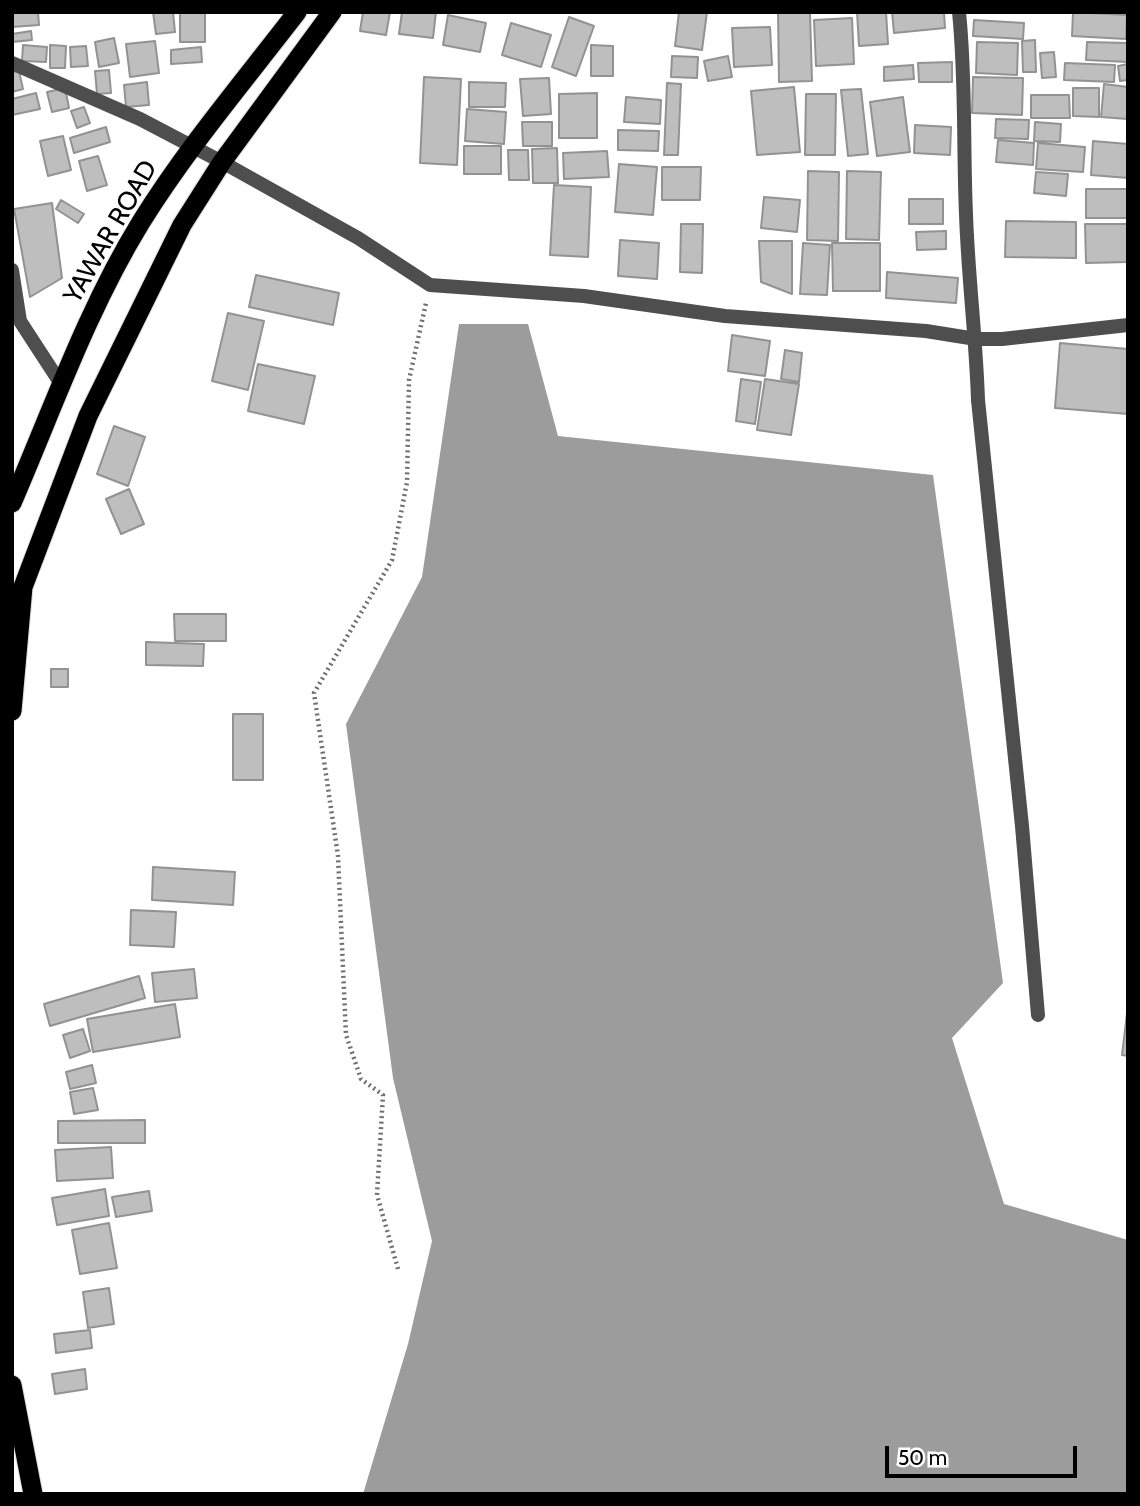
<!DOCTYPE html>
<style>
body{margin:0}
#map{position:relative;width:1140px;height:1506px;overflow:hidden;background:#fff;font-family:Cabin,sans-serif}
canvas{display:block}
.frame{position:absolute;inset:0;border:14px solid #000;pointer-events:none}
.scale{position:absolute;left:885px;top:1446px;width:192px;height:32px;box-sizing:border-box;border:4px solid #000;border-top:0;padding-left:9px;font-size:21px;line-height:24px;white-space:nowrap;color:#000;-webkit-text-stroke:5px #fff;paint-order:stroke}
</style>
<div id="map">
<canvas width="1140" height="1506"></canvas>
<div class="frame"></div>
<div class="scale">50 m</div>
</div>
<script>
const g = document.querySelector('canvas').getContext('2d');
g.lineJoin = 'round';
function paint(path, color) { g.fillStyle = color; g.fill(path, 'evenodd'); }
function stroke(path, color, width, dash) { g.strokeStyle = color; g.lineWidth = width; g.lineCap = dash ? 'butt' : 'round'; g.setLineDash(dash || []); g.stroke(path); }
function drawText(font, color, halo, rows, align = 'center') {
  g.font = font + ' Cabin,sans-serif'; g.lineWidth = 6; g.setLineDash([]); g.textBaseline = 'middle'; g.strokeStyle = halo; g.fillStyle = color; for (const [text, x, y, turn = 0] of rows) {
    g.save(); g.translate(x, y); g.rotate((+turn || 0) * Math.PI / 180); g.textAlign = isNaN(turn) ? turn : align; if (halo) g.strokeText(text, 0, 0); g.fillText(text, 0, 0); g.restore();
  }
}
paint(new Path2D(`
 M459,324H528L558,436L933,475L1003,983L952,1038L1004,1204L1128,1240V1494H363L408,1344L432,1241L393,1078L346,724L422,577Z`), '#9c9c9c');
const building = new Path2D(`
 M12,12H38L39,25L12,27Z
 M153,12H173L175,32L156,34Z
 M180,12H205V42H180Z
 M363,12H390L386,35L360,31Z
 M402,12H436L433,38L399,34Z
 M679,12H707L702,50L675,46Z
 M778,12H810L812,81L779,82Z
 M857,12H886L888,44L859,46Z
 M892,12H944L945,28L894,33Z
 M1073,12L1127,15L1126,39L1072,36Z
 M448,15L486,23L480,52L443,45Z
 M569,17L594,26L576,76L552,67Z
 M852,18L854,64L816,66L814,20Z
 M974,20L1024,23L1023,39L973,36Z
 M511,23L551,35L541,67L502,55Z
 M770,27L772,65L734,67L732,28Z
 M31,31L32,40L12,42V34Z
 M114,38L119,63L99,67L95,42Z
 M1035,40L1036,72H1023L1022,41Z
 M155,41L159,73L130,77L126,44Z
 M977,42L1018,43L1017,75L976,73Z
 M1087,42L1128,43V62L1086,60Z
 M23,45L47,47L46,62L22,61Z
 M50,45L66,46L65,68H50Z
 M591,45L613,46V76H591Z
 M86,46L88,66L71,67L70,47Z
 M201,47L202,62L171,64V50Z
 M1054,52L1056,77L1042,78L1040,53Z
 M672,56L698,57L697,78L671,77Z
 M728,56L732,77L708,81L704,61Z
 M952,62V82H919L918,63Z
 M1065,63L1115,65L1114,82L1064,80Z
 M1128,64V80L1120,81L1118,66Z
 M913,65L914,79L884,81V67Z
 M109,70L111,93L97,94L95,71Z
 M19,71L23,89L12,92V72Z
 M424,77L461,79L457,165L420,163Z
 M973,77L1023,78L1022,115L972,113Z
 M549,78L551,114L523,116L520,79Z
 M147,82L149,105L126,107L124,85Z
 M469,82L506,83L505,107H469Z
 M667,83L681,84L678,155H664Z
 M1104,84L1128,87V119L1101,117Z
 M794,87L800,152L757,155L751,91Z
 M65,88L69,108L52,112L47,92Z
 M1073,88H1099V117L1073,116Z
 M861,89L868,154L848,156L841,90Z
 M36,93L40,109L12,115V99Z
 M597,93V138H559V94Z
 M806,94H836L835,155H805Z
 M1031,95H1069L1070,118H1031Z
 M626,97L661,100L660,124L624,122Z
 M903,97L910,152L877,156L870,102Z
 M84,107L90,123L77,128L71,111Z
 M467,109L506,112L504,144L465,141Z
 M996,119L1029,120L1028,139L995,138Z
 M522,122H552V146H523Z
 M1035,122L1061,124L1060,142L1034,141Z
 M915,125L951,127L950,155L914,153Z
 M106,127L110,142L74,153L70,138Z
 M618,130L659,131L658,151L618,150Z
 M63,136L71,170L48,176L40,141Z
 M998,140L1034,143L1033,165L996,162Z
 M1093,141L1128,144V178L1091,175Z
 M1038,143L1085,147L1083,172L1036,169Z
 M464,146H501V174H464Z
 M557,148L558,183H533L532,149Z
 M508,150H528L529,180H509Z
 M607,151L609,177L564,179L563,153Z
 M98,156L107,185L87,191L79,161Z
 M619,164L657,167L653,215L615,212Z
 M662,167H701L700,200H662Z
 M808,171L839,172L838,241L807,240Z
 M847,171L881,172L879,240L846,239Z
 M1036,172L1068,174L1066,196L1034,193Z
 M554,185L591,187L588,257L550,255Z
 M1086,189H1128V218H1086Z
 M764,197L800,200L797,232L761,228Z
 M909,199H943V224H909Z
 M61,200L84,214L78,223L56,209Z
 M52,203L62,278L30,297L14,209Z
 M1006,221L1076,222V258L1005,257Z
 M681,224H703L702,273L680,272Z
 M1085,224H1128V262L1086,263Z
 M946,231V249L917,250L916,232Z
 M620,240L659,243L657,279L618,276Z
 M759,241H792V294L761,282Z
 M803,243L830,245L827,295L800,294Z
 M832,243H880V291H833Z
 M887,272L958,278L956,303L886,298Z
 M256,275L339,293L333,325L249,307Z
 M228,313L264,321L248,390L212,381Z
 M732,335L770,341L765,376L728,371Z
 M1060,343L1128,349V414L1055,408Z
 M785,350L802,353L799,382L781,379Z
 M258,364L315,376L304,424L248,411Z
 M741,379L761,382L755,424L736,421Z
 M765,379L799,384L791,435L757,430Z
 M114,426L145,437L128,486L97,474Z
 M129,489L144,524L121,534L106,499Z
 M174,614H226V641H175Z
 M146,642L204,644L203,666L146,665Z
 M51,669H68V687H51Z
 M233,714H263V780H233Z
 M153,867L235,872L233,905L152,900Z
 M131,910L176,912L174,947L130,945Z
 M194,969L197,998L155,1002L152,973Z
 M139,976L145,998L50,1026L44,1004Z
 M175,1004L180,1037L93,1052L87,1019Z
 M1127,1013H1128V1056L1122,1055Z
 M83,1029L90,1051L70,1058L63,1035Z
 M92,1065L96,1083L70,1089L66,1072Z
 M93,1088L98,1110L74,1114L70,1092Z
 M145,1120V1143H58V1121Z
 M111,1147L113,1178L57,1181L55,1150Z
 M105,1189L109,1216L57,1225L52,1198Z
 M149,1191L152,1211L116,1217L112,1197Z
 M109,1223L117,1268L80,1274L72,1230Z
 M109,1288L114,1324L88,1328L83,1292Z
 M90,1330L92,1348L56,1353L54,1334Z
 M85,1369L87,1389L55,1394L52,1374Z`);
paint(building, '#bebebe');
stroke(building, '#929292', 2);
const trunk = new Path2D(`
 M12,503C53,408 87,310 141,222C187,148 244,81 297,12
 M12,711L23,587L88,416L182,225L222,162L332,12
 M12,1385L33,1494`);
stroke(trunk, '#dbdbdb', 21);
stroke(new Path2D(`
 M398,1269L377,1195L383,1095L361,1079L346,1035L338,856L314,693L392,560L407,482L409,380L426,303`), '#707070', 4.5, [2, 3.5]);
stroke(new Path2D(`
 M959,12C966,80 963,147 966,214C968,276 976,338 978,400L1022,826L1038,1015
 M12,63L140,119L222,162L358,238L430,285L584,296L725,316L926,331L976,339H1002L1128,325
 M12,270L20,321L61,384`), '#4e4e4e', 14);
stroke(trunk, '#000', 19);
drawText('26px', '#000', '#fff', [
 ["YAWAR ROAD",111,232,-60]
]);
</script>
